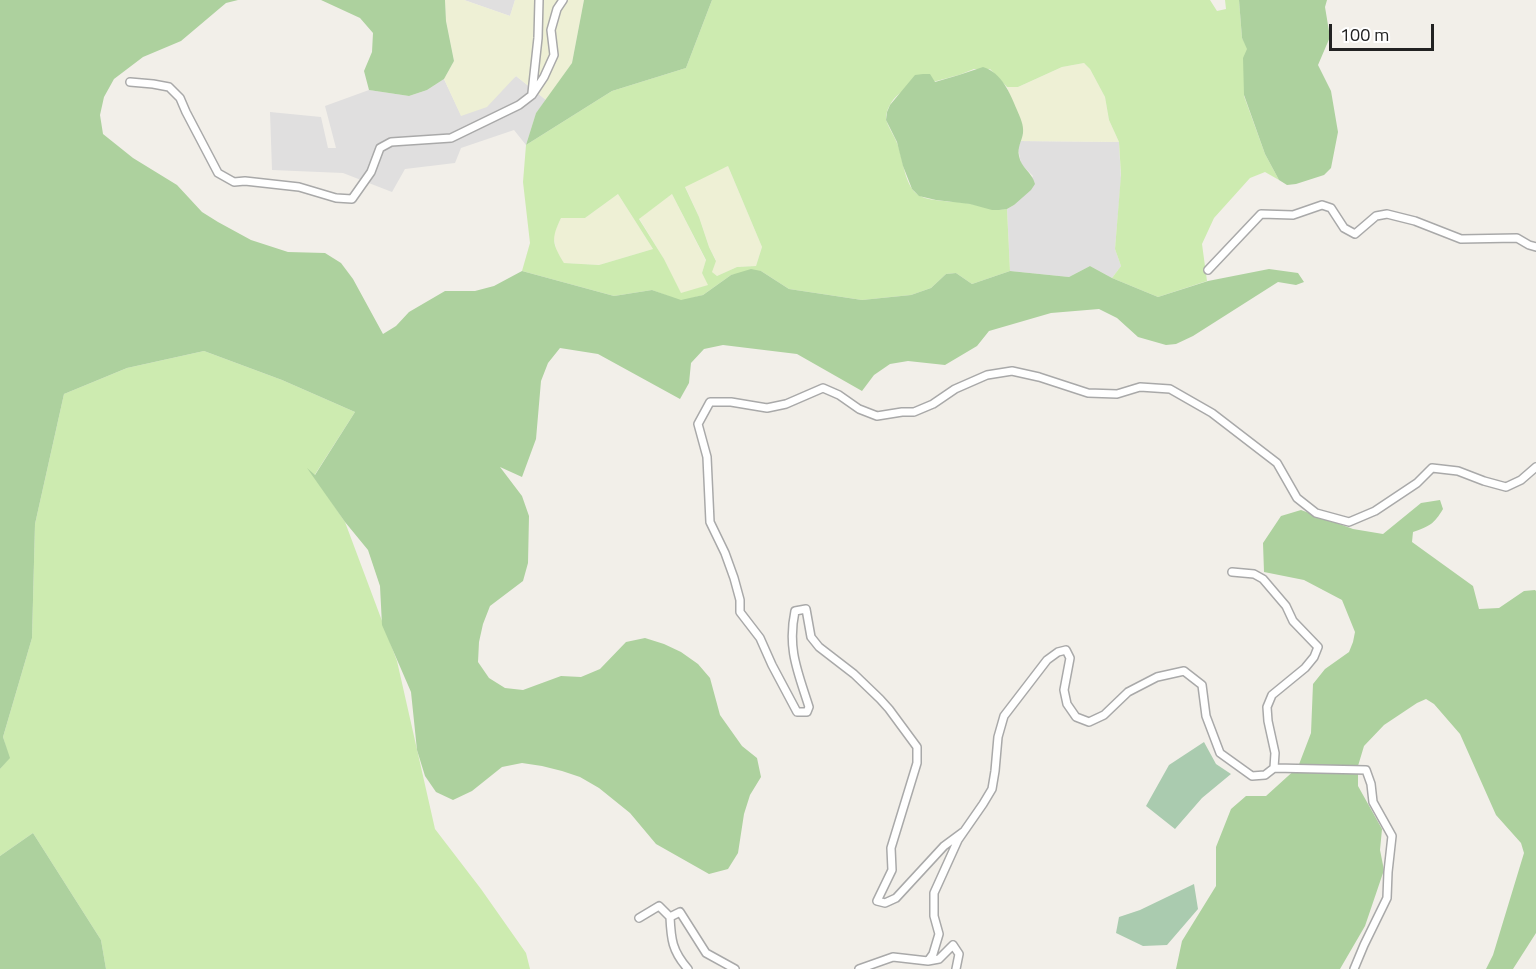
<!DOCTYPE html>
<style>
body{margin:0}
#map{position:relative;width:1536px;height:969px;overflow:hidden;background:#f2efe9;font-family:"Titillium Web",sans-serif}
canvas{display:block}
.scale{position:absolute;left:1329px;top:24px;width:105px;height:27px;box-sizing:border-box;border:3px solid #222;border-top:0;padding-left:8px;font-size:18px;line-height:21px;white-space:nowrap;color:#222;-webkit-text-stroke:4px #fff;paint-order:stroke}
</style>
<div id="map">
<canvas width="1536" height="969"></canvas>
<div class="scale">100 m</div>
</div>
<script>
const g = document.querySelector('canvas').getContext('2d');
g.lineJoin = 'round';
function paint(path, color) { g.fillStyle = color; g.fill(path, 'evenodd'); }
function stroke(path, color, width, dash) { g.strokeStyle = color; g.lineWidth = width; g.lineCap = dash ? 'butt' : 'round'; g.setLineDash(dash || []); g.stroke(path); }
paint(new Path2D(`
 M464,0H515L510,16Z
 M516,76L546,100L536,113L526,145L514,130L461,148L455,163L405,169L392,192L343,173L272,170L270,112L321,117L328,148H336L325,106L369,90L409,96L427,90L444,79L461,115Z
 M1021,141L1119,142L1121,179L1115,249L1121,266L1112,278L1090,266L1069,277L1010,271L1007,209L1014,205L1033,176L1021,164L1018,148Z`), '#e0dfdf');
paint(new Path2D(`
 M445,0H464L510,16L515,0H584L572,63L546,100L516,76L487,107L461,116L444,79L454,61L446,21Z
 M1084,63L1090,69L1105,97L1109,120L1119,142L1021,141L1023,133L1007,87H1018L1062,67Z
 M728,166L762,247L756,266L737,267L717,276L711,272L716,260L709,247L699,217L685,186Z
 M618,194L653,249L599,265L564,263L557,252L553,235L561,218H585Z
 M672,194L706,261L702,273L709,285L681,294L664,259L639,218Z`), '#eef0d5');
paint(new Path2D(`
 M712,0H1210L1217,11L1226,9L1225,0H1239L1242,38L1248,49L1244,96L1265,154L1279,180L1265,172L1250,178L1214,218L1202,244L1207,281L1158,297L1112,278L1121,266L1115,249L1121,175L1119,142L1109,120L1105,97L1090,69L1084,63L1062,67L1018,87H1007L990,69H974L959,75L951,77C941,80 904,89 899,94C892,99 886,110 886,118C887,126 894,135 897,143C903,157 904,184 917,194C927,202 953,201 966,203C980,205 992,211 1007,209L1010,271L972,284L956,273L946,274L931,288L911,295L862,300L789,289L761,271L731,275L703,295L681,301L652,290L614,296L522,271L530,243L523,182L526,145L612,91L686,68ZM728,166L762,247L756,266L737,267L717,276L712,272L716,261L709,247L699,217L685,187ZM618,194L653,249L599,265L564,263C552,243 551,239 561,218H585ZM672,194L706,260L702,273L708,285L681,293L664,259L639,219Z
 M204,351L282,380L355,412L314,476L345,522L397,661L435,829L481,889L526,953L530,969H106L101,940L33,833L0,856V769L9,758L3,737L32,638L35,524L64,394L127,368Z`), '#cdebb0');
paint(new Path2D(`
 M0,0H238L226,3L181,41L143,57L114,79L104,97L100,115L103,134L133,158L177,185L202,212L218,222L251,240L288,252L325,253L341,263L353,279L383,334L396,326L409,312L445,291H475L494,286L522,271L614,296L652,290L681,300L703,295L731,275L751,269L761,271L789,289L862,300L911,295L931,288L946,274L956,273L972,284L1010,271L1069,277L1090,266L1112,278L1158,297L1208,281L1269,269L1298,273L1304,282L1296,285L1278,282L1193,336L1176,344L1166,345L1138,337L1117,318L1099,309L1051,313L989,331L977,346L945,365L908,361L890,364L874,375L862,391L797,354L723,345L704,349L691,363L689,383L680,399L598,354L560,348L548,363L541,381L536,439L522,477L500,467L522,496L529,516L528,563L523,581L490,606L483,624L479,642L478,662L489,678L505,688L523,690L561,676L581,677L600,669L626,642L645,638L664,644L681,652L698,664L710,678L720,715L742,746L757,758L761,777L750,795L744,814L738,853L728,869L709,874L656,844L630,813L599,788L580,777L562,771L542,766L522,763L502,767L472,791L453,800L436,792L425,776L417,750L411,692L382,625L380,586L368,550L345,522L307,468L315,475L355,412L282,380L204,351L127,368L64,394L35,524L32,638L3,737L10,758L0,769Z
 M321,0H445L446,21L454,61L444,79L427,90L409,96L369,90L364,71L372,52L373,33L360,18Z
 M584,0H712L686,68L612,91L526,145L536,113L572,63Z
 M1239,0H1327L1325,7L1330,37L1318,65L1331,91L1338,132L1331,168L1324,175L1296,184L1287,185L1279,180L1265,154L1244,95L1243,58L1247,49L1242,38Z
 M983,67C1002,73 1010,93 1017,110C1020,117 1024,125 1023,133C1022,141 1017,147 1019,156C1021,168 1032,172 1035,184L1031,190L1014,205L1007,209L999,210H992L970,204L936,200L919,196L912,189L903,166L897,142L886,120L887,112L890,105L915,75L923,74H930L935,82L959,75Z
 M1440,500L1443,509C1434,524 1430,526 1413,532L1412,542L1473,586L1479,609L1499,608L1524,591L1535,590L1536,591V933L1513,969H1486L1493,955L1524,853L1521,843L1496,815L1460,734L1434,704L1426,699L1417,703L1384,725L1364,746L1358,766V786L1382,829L1380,850L1384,870L1365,926L1340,969H1176L1182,941L1216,886V847L1231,809L1246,796H1266L1298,767L1311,733L1313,684L1325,669L1349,652L1353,642L1355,632L1342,600L1304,580L1264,572L1263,543L1281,516L1301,510L1353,529L1383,534L1421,503Z
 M33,833L101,940L106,969H0V856Z`), '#add19e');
paint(new Path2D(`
 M1204,742L1216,764L1231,774L1202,798L1175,829L1146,806L1169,765Z
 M1194,884L1198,909L1167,945L1143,946L1116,933L1119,917L1140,910Z`), '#aacbaf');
const street = new Path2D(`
 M130,82L153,84L169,87L180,98L186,112L218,173L234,182L245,181L299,187L336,198L352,199L371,172L380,148L391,142L451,138L519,105L532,95L544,77L554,55L551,30L557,9L563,0
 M532,93L538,38L539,0
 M1208,270L1261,214L1293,215L1322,205L1331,208L1344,228L1355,234L1376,216L1387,214L1415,221L1461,239L1517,238L1529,245L1536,247
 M1274,768L1366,770L1371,784L1373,802L1392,836L1388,872L1387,898L1364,945L1354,969
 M963,832L944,846L896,898L885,903L877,901L892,870L891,848L917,763V747L889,709L880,699L854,674L819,647L811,637L806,609L795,611C787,649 798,672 809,707L807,712H797L772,665L760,638L740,612V600L734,578L725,553L710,522L707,457L698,424L710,402H731L767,408L786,404L823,388L839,395L859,409L877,416L902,412H914L933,404L955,389L987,375L1012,371L1039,377L1088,393L1117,394L1140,387L1170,389L1212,413L1277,463L1297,498L1316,513L1349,522L1375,511L1417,483L1432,468L1458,471L1484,481L1506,487L1521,480L1536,467
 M670,917C671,939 672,951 688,969
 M639,918L659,906L670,917L680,912L706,953L735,969
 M928,961L939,959L953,945L959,954L956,969
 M859,969L893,957L928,961L933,954L939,934L934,916V893L958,840L983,804L992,789L995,771L998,737L1004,716L1047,660L1058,652L1066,650L1070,658L1064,690L1067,704L1076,717L1089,722L1104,715L1128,692L1157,677L1184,671L1202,685L1206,716L1220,753L1252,776L1265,775L1274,768L1275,753L1268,721L1267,707L1272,695L1305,668L1314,657L1318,647L1293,621L1286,606L1263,579L1254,574L1232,572`);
stroke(street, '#a9a9a9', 10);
stroke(street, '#fff', 7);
</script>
